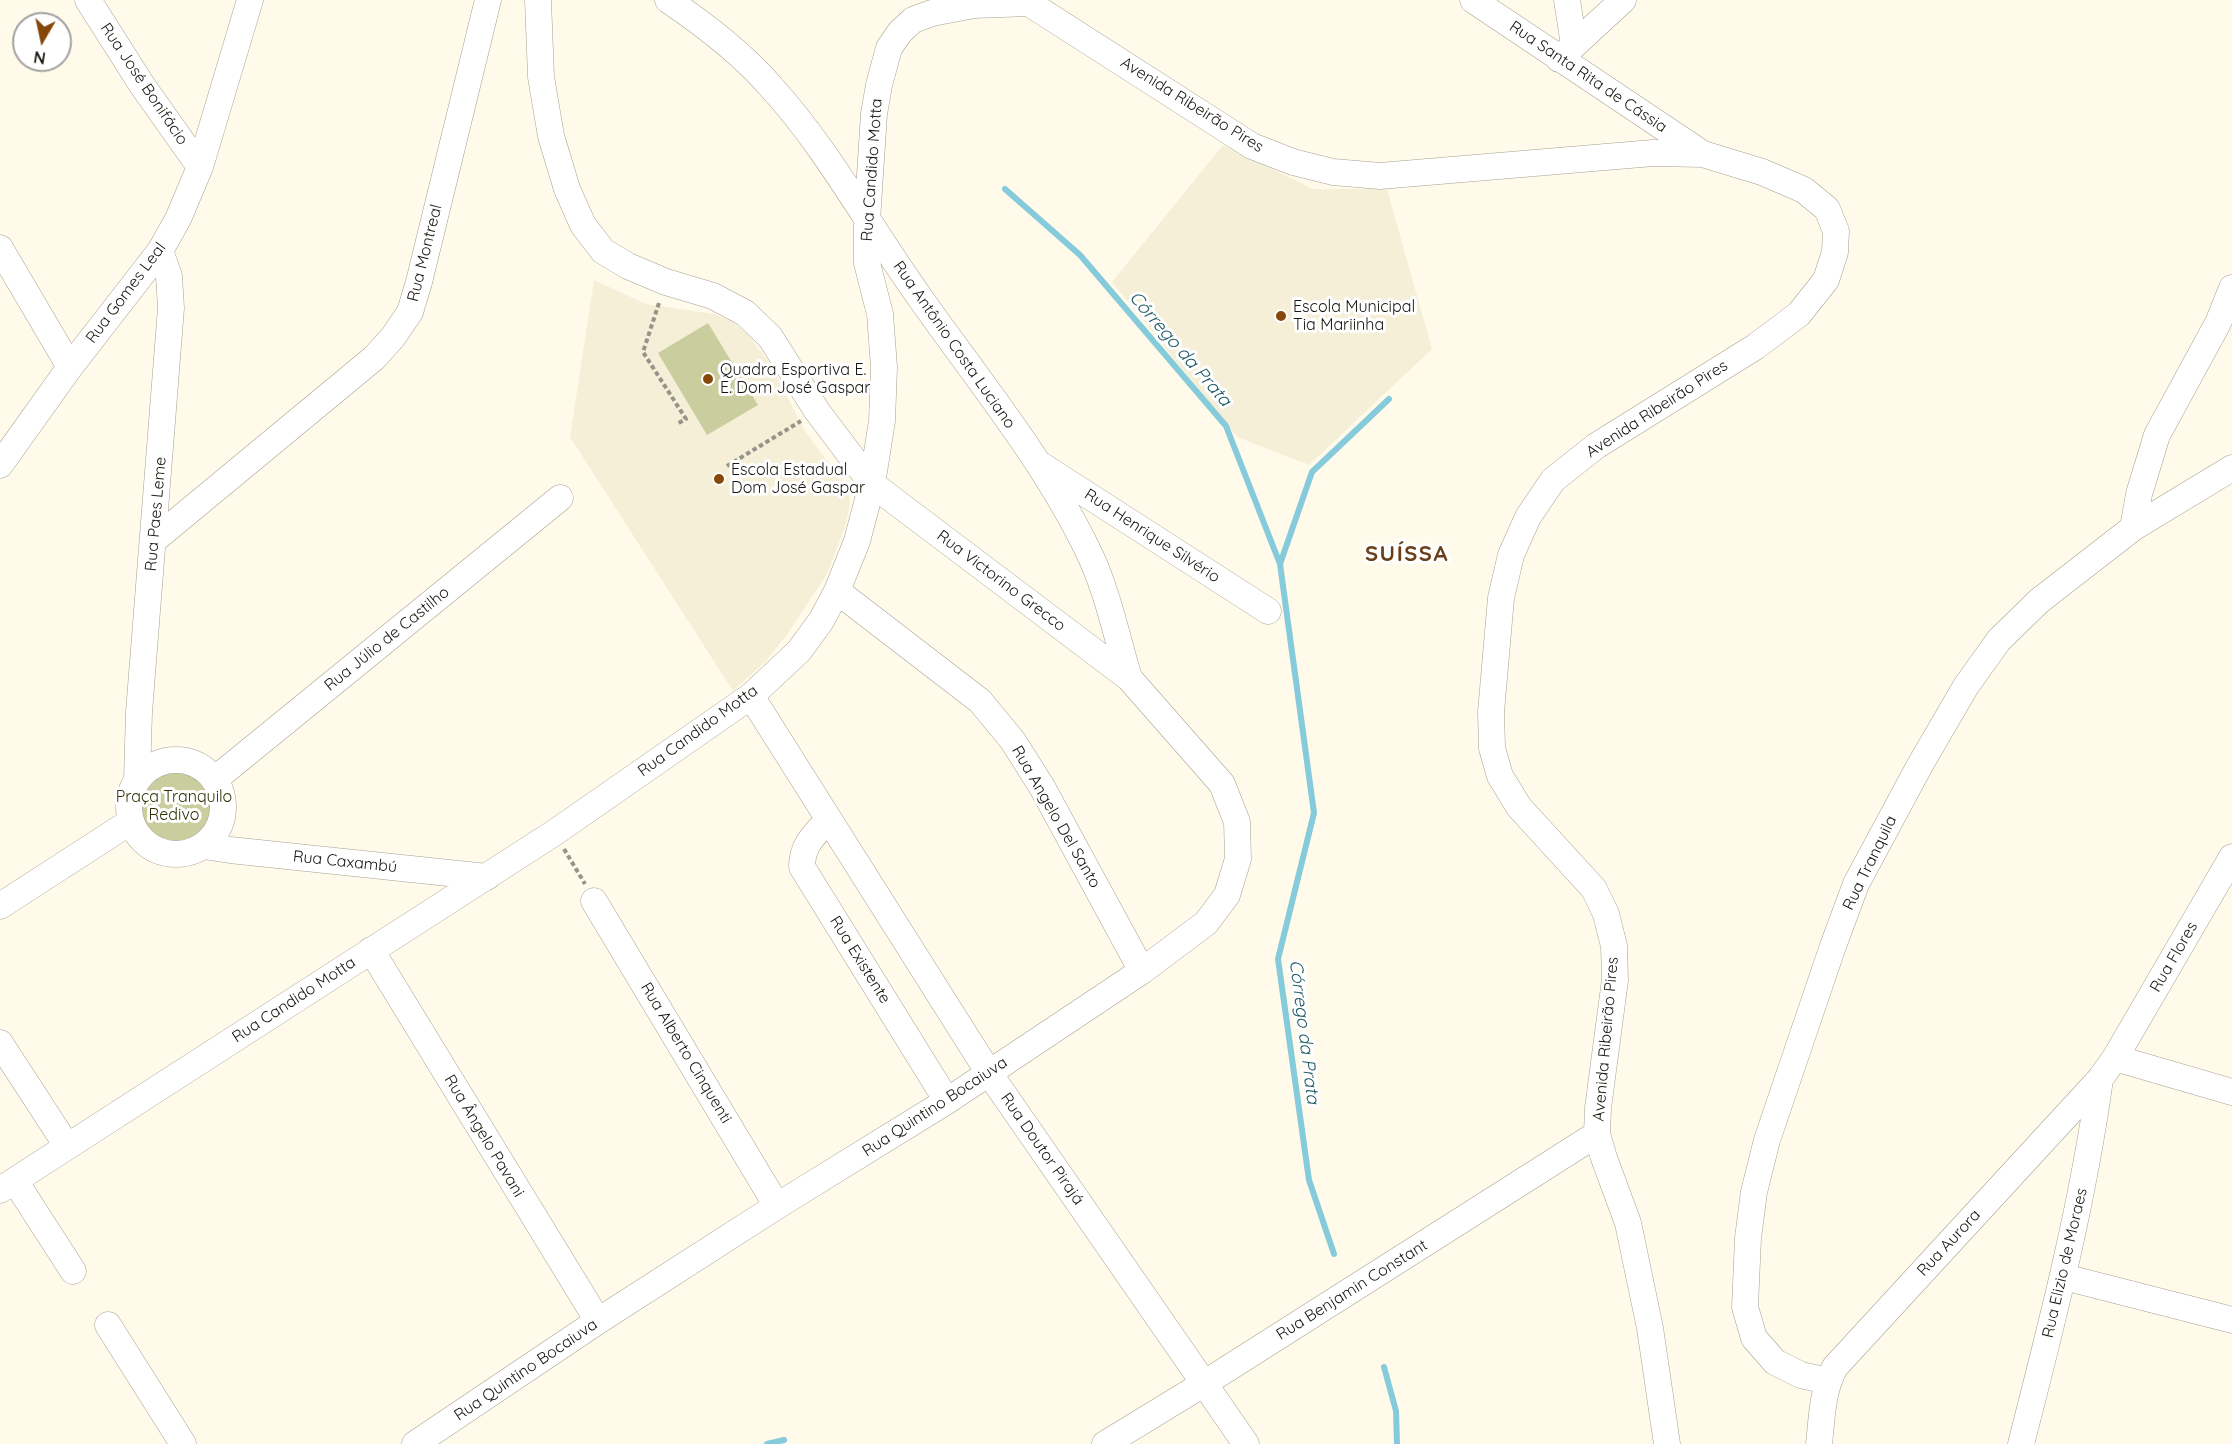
<!DOCTYPE html>
<meta charset="utf-8">
<style>
body{margin:0}
#map{position:relative;width:2232px;height:1444px;overflow:hidden;background:#fffaea;font-family:Quicksand,sans-serif}
canvas{display:block}
.north{position:absolute;left:12px;top:12px;width:60px;height:60px;box-sizing:border-box;background:#fff;border:2px solid #a3a2a0;border-radius:50%;rotate:189deg;font-size:16px;font-weight:700;line-height:24px;text-align:center;color:#181611}
.north::after{content:'';display:block;margin:auto;width:21px;height:27px;background:#864808;clip-path:polygon(50% 0,100% 100%,50% 72%,0 100%)}
</style>
<div id="map">
<canvas width="2232" height="1444"></canvas>
<div class="north">N</div>
</div>
<script>
const g = document.querySelector('canvas').getContext('2d');
g.lineJoin = 'round';
function paint(path, color) { g.fillStyle = color; g.fill(path, 'evenodd'); }
function stroke(path, color, width, dash) { g.strokeStyle = color; g.lineWidth = width; g.lineCap = dash ? 'butt' : 'round'; g.setLineDash(dash || []); g.stroke(path); }
function drawText(font, color, halo, rows, align = 'center') {
  g.font = font + ' Quicksand,sans-serif'; g.lineWidth = 6; g.setLineDash([]); g.textBaseline = 'middle'; g.strokeStyle = halo; g.fillStyle = color; for (const [text, x, y, turn = 0] of rows) {
    g.save(); g.translate(x, y); g.rotate((+turn || 0) * Math.PI / 180); g.textAlign = isNaN(turn) ? turn : align; if (halo) g.strokeText(text, 0, 0); g.fillText(text, 0, 0); g.restore();
  }
}
paint(new Path2D(`
 M1223,145L1313,189H1387L1432,349L1309,465L1237,437L1112,282Z
 M594,280L646,304L714,314L731,321L748,334L772,367L805,431L849,490L850,503L846,524L827,574L788,633L765,662L733,691L570,437Z`), '#f5efd8');
paint(new Path2D(`
 M708,323L758,405L707,435L658,353Z
 M136 806a38 38 0 1 1 76 0a38 38 0 1 1-76 0Z`), '#cace9f');
stroke(new Path2D(`
 M1005,189L1080,255L1226,426L1280,564L1314,813L1278,959L1309,1180L1334,1254
 M1280,564L1312,472L1389,399
 M1384,1367L1396,1411L1397,1444
 M767,1444L784,1440`), '#85cbdb', 6);
const minor = new Path2D(`
 M88,0L142,85L200,167
 M668,0C705,25 743,54 772,88C826,147 869,226 916,292C976,378 1046,461 1091,557C1108,594 1117,638 1129,678
 M1024,0L1252,146L1293,162L1333,172L1380,176L1653,153L1703,154L1762,172L1804,190L1827,209L1836,231L1835,252L1826,280L1799,314L1755,347L1596,446L1553,480L1528,517L1511,555L1501,598L1491,712L1492,748L1500,776L1519,807L1594,889L1606,914L1614,946L1615,980L1598,1108L1597,1134L1604,1158L1628,1223L1650,1328L1667,1444
 M1473,0L1703,154
 M1567,0L1574,45
 M1559,59L1623,0
 M0,248L70,367
 M0,465L70,367L160,251L178,219L200,167L250,0
 M1041,465L1268,611
 M2133,528L2139,494L2157,435L2218,323L2232,288
 M154,540L374,358L393,337L410,312L419,282L488,0
 M837,591L980,701L1013,741L1042,787L1142,971
 M751,696L989,1073L1246,1444
 M129 807a47 47 0 1 1 94 0a47 47 0 1 1-94 0Z
 M137,779L139,712L171,308L169,276L160,251
 M214,780L560,498
 M828,820C814,835 802,845 802,867L947,1101
 M203,846L230,850L487,877
 M594,901L777,1206
 M0,906L130,822
 M371,950L598,1321
 M0,1043L67,1146
 M2115,1058L2232,1092
 M15,1181L73,1271
 M0,1190L554,833L751,696L799,651L821,621L837,591L857,541L872,484L882,421L884,367L880,314L867,263V220L874,114L879,85L889,48L900,32L913,20L932,13L974,5L1029,3
 M2064,1277L2232,1320
 M108,1325L183,1444
 M1828,1381L1801,1375L1775,1362L1754,1338L1745,1307L1748,1238L1754,1192L1767,1140L1833,946L1856,884L1920,765L1966,686L1999,640L2039,601L2133,528L2232,468
 M415,1444L598,1321L777,1206L947,1101L1142,971L1206,923L1227,895L1238,859L1237,822L1222,784L1129,678L872,484L817,411L770,337L745,313L713,296L666,282L628,266L603,251L583,225L567,189L551,136L541,77L538,0
 M1105,1444L1205,1383L1597,1134
 M1819,1444C1822,1417 1822,1391 1835,1367L2100,1079L2115,1058L2232,857
 M2021,1444C2052,1323 2083,1203 2100,1079`);
stroke(minor, '#a5a192', 27);
stroke(new Path2D(`
 M659,303L643,352L686,419L677,424
 M727,466L801,421
 M564,849L585,884`), '#969388', 4, [4.5, 3]);
stroke(minor, '#fff', 26);
for (const [x, y, r, color] of [
 [1281,316,6,"#864808"],
 [708,379,6,"#864808"],
 [719,479,6,"#864808"]
]) { const dot = new Path2D(); dot.arc(x, y, r, 0, 2 * Math.PI); g.fillStyle = color; g.fill(dot); stroke(dot, '#fff', 2); }
drawText('16px', '#181611', '#fff', [
 ["Rua Santa Rita de Cássia",1588,77,34],
 ["Rua José Bonifácio",144,84,56],
 ["Avenida Ribeirão Pires",1192,105,32],
 ["Rua Candido Motta",872,170,-86],
 ["Rua Montreal",425,253,-76],
 ["Rua Gomes Leal",126,293,-53],
 ["Rua Antônio Costa Luciano",954,345,55],
 ["Avenida Ribeirão Pires",1657,409,-33],
 ["Rua Paes Leme",156,514,-85],
 ["Rua Henrique Silvério",1152,536,33],
 ["Rua Victorino Grecco",1001,581,37],
 ["Rua Júlio de Castilho",387,639,-39],
 ["Rua Candido Motta",698,731,-36],
 ["Rua Angelo Del Santo",1056,817,60],
 ["Rua Caxambú",345,862,6],
 ["Rua Tranquila",1870,863,-64],
 ["Rua Flores",2174,957,-60],
 ["Rua Existente",860,960,58],
 ["Rua Candido Motta",294,1000,-33],
 ["Avenida Ribeirão Pires",1606,1039,-85],
 ["Rua Alberto Cinquenti",686,1053,59],
 ["Rua Quintino Bocaiuva",935,1107,-33],
 ["Rua Ângelo Pavani",484,1136,59],
 ["Rua Doutor Pirajá",1042,1149,55],
 ["Rua Aurora",1949,1243,-47],
 ["Rua Elizio de Moraes",2065,1263,-77],
 ["Rua Benjamin Constant",1352,1290,-32],
 ["Rua Quintino Bocaiuva",526,1370,-34]
]);
drawText('16px', '#181611', '#fff', [
 ["Escola Municipal",1293,307],
 ["Tia Mariinha",1293,325],
 ["Quadra Esportiva E.",720,370],
 ["E. Dom José Gaspar",720,388],
 ["Escola Estadual",731,470],
 ["Dom José Gaspar",731,488]
], 'left');
drawText('16px', '#313306', '#fff', [
 ["Praça Tranquilo",174,797],
 ["Redivo",174,815]
]);
drawText('italic 18px', '#205b66', '#fff', [
 ["Córrego da Prata",1180,349,49],
 ["Córrego da Prata",1304,1032,83]
]);
g.letterSpacing = '1.5px';
drawText('bold 22px', '#6a3e18', '#fff', [
 ["SUÍSSA",1407,554]
]);
g.letterSpacing = '0px';
</script>
